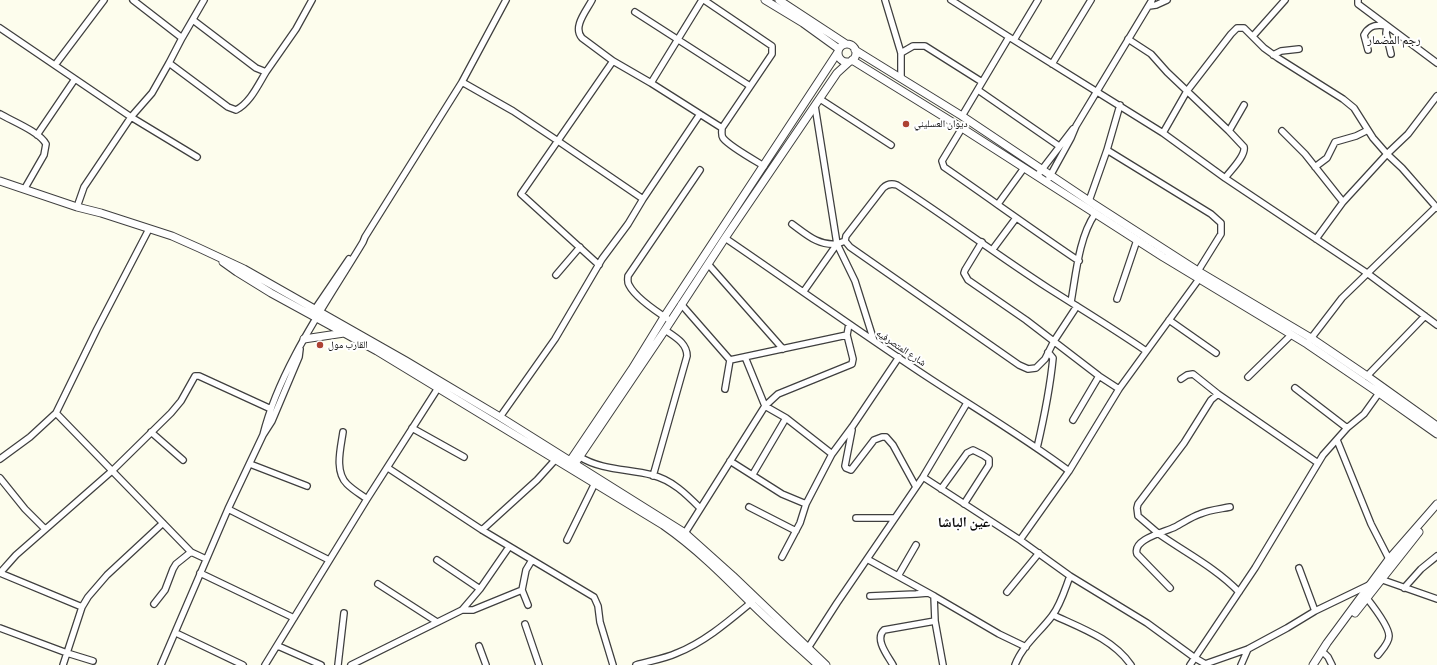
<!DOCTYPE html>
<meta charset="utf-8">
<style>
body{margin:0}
canvas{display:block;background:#fdfded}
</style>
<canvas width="1437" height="665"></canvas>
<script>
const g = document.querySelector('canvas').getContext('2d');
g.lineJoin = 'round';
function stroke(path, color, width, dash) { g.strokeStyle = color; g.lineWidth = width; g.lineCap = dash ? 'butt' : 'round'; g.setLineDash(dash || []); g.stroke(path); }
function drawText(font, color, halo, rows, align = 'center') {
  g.font = font + ' Literata,"Noto Naskh Arabic",serif'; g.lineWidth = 4; g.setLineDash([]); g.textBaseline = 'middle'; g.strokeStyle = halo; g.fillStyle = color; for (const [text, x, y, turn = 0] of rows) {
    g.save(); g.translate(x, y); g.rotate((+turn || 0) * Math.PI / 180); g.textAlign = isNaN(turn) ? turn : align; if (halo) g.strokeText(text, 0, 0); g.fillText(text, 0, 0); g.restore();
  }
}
const minor = new Path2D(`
 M133,0L182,38
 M592,0C587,10 572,27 582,38L613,61L651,83L722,128
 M704,0L772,46V54L722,128C722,132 721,135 723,138C729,146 754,160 764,166
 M885,0L901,53V78
 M951,0L1009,37L1163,133L1225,178L1367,273L1437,325
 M1358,0V4L1437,63
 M1149,6L1156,5L1167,0
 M635,12L750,86
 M193,20L256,68L266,72L296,29L312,0
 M0,28L131,117L197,157
 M1253,36L1285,0
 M1128,39L1151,54L1167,72L1229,131L1244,147C1246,156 1230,171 1225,178
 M1014,40L1038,0
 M1368,50L1364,35C1369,25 1377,24 1387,26L1386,33L1391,54
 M901,53L913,46H925L982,82
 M1273,55L1281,51L1299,49
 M169,63L228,107L236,110C250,103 258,85 266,72
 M1052,64L1091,0
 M55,65L104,0
 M462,82L506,0
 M651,83L702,0
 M978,90L1059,146
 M820,99L891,145
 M815,106L837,244L855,281L874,341
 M0,114C12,121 40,132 46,144L44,155L25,188
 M962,116L1009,37
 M962,128L942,161L944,167C989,198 1033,230 1079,261
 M1229,131L1244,105
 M1282,131L1305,154L1343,202
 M1163,133L1187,91L1231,34L1237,28H1244L1264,48L1278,58L1343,99L1354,108L1373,138L1387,154L1402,168L1437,208
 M37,135L75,79
 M1107,150L1211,214L1221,223V234L1198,271
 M1315,167L1327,158L1335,142L1356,136L1368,130
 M1037,176L1073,129
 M1049,178L1071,138L1076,126L1152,0
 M1089,201L1107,150L1120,105
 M998,204L1024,168
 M77,207L84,187L131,117L152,93L169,63L182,38L204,0
 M792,224C806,234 818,246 837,244
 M725,238C794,285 862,334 932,380C978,410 1025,438 1069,471
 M1316,239L1343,202L1387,154L1408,134L1437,96
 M845,241L850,247L1019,365L1028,369L1036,368L1045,359L1054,341L1077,306
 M982,242L965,270L964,273L968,280L1026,320L1099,376L1119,389
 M993,249L1016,218
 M708,264L783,349
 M599,265L521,194L613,61
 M556,275L580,247
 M804,291L837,244L845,241L846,236L883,188C887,184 891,183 897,185C948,218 997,255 1048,288C1081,309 1114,329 1146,351
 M1117,299L1137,240
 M1071,302C1076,274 1079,237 1095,214
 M681,304L730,360L725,389
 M313,312L349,259
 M1169,320L1216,353
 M671,321C660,314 635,297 629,285C627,282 628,279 628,276L700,170
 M1309,341L1342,298L1436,207
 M745,357L765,406L786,418L832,454
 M730,360L847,335
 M1367,376L1425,316
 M1248,377L1291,335
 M1181,379L1187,375L1193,374L1218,394L1318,463
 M1295,388L1347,428
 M1218,394L1211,400L1184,443L1138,504L1137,508L1138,516C1145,522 1152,528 1159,534C1186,553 1216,568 1239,592
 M56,413L191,552L206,559
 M500,417L555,339L602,259L628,224L643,199L700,114
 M1073,420L1099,376
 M412,428L464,457
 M852,430L845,466L846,468L851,470L874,440L882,437H886L893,445L916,487
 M151,432L183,460
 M343,432C341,447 334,471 347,484C353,490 360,494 367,499
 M263,435C280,367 327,302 363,242L365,237L462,82L513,111L558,141L643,199
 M1337,440L1371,524L1389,559
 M1037,448C1044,418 1050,389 1053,358L1048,352
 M580,457C601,470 628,469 652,475C672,480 686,494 700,508
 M0,459L30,437L56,413L97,329L149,229
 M730,461L782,494L806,504L800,523L782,557
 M250,464L307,486
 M388,468L482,530L594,597L598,606L600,622L613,665
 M753,474L786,418
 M653,476L687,356C687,343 675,337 665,330
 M923,477L1020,540L1070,576L1147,623L1195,658L1207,665
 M0,478L25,509L45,529
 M941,489L967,453L973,450L983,455L989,459V465L964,504
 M806,504L832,454L852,427L899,357
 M749,507L796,531
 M228,509L329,560
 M856,518H894
 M482,530L537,480L556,459
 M685,533L765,406L778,394L852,364L853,359L847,335L849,324
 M567,540L595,483
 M1020,540L1069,471L1119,389L1199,279
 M867,559L934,596L999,634L1026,647
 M437,560L480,589
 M1299,568L1315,611
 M0,573L16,555L113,470L171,413L181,401L195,376H199L271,409
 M0,573L82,607
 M200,573L294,618
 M898,576L916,545
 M1380,579L1437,599
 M378,584L437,622
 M1170,588L1137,554C1132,539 1165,532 1175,527C1183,523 1191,517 1200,514C1209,510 1220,509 1230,507
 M1404,588L1421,569L1437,556
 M1007,592L1039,553
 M870,596L916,594L928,593
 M934,596L935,621L943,665
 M1366,597C1373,606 1389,626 1389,636C1389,643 1382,650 1378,655
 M154,604L165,590L173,569L176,564L191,552
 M528,605L522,590L526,570L532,560
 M462,610H473L522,590
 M1053,615C1081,628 1113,639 1131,665
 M525,624L539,665
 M0,628L67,653L93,661
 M176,633L243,665
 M278,646L321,665
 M479,646L486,665
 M808,648L837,603L923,477L967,403
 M1325,654L1328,657L1332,665
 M1205,664L1248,649L1287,628L1315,611L1371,584
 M63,665L82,607L88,597L107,575L163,523
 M161,665L228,509L263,435L272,421L299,357L300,349
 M265,665L367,499L438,388
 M338,665L344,613
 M351,665L462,610L480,589L509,547
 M636,665C649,661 664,659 677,653C705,642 730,620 753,601
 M893,665C888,656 874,639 884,630L935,621
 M1015,665C1022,646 1040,632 1052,616C1061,604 1065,589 1070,576
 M1190,665L1255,568L1323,455L1347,428L1364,414L1379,393
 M1241,665L1248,649`);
const tertiary = new Path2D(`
 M765,0L803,23L839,49
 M779,0L846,44
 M838 53a9 9 0 1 1 18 0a9 9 0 1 1-18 0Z
 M855,50L962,116L1089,201L1198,271L1311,338L1367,376L1437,426
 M852,60L962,128L1163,257L1307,344L1379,393L1437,434
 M0,181L77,207L101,213L172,236L199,248L244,269L406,361L500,417L685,533L733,576L826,665
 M223,262L237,272L271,293L377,351L663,525C696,548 722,574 750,602C772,624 795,644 818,665
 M304,339L344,333
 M568,464L632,369L664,317L838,52
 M572,468L665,330L725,238L837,73L849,62
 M1355,613L1419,532
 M1313,665L1327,643L1389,559L1437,504`);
stroke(minor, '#3f3f3f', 8);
stroke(tertiary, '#3f3f3f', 9);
stroke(minor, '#fff', 5.5);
stroke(tertiary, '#fff', 7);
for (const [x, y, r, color] of [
 [906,124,4,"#ad4233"],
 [320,345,4,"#ad4233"]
]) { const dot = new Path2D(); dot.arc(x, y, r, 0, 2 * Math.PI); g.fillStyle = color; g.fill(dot); stroke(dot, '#fff', 1.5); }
drawText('10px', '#0c0c0c', '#fff', [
 ["ديوان العسليني",914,124],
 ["القارب مول",328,345]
], 'left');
drawText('10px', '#0c0c0c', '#fff', [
 ["شارع المتصرفيه",901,348,34]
]);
drawText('12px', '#0c0c0c', '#fff', [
 ["رجم المضمار",1394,40]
]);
drawText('bold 14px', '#0c0c0c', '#fff', [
 ["عين الباشا",964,523]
]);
</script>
